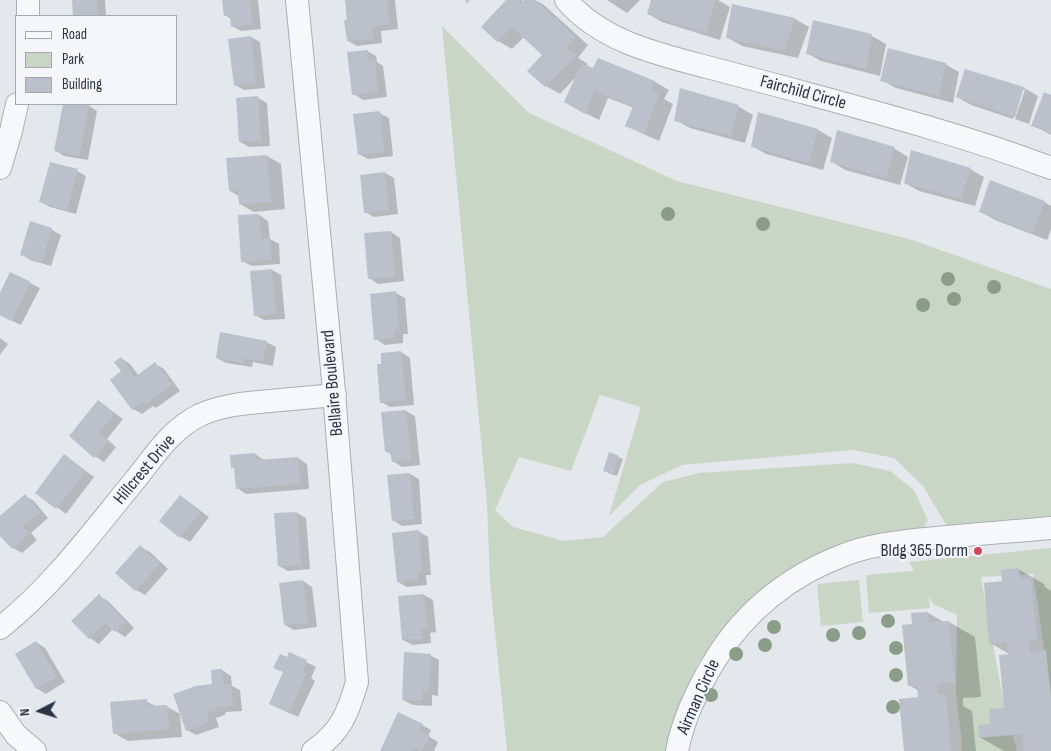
<!DOCTYPE html>
<style>
body{margin:0}
#map{position:relative;width:1051px;height:751px;overflow:hidden;background:#e4e7ec;font-family:"Sofia Sans Condensed",sans-serif}
canvas{display:block}
.legend{position:absolute;left:15px;top:15px;width:162px;height:90px;box-sizing:border-box;background:#f4f6f9;border:1px solid #a4a8b1;margin:0;padding:6px 9px;list-style:none;font-size:15px;color:#2b3445}
.legend li{display:flex;align-items:center;gap:10px;height:25px}
.legend b{width:25px;border:1px solid #a4a8b1}
.north{position:absolute;left:15px;top:686px;width:50px;height:50px;-webkit-text-stroke:4px #f4f6f9;paint-order:stroke;rotate:265deg;font-size:14px;font-weight:700;line-height:20px;text-align:center;color:#2b3445}
.north::after{content:'';display:block;margin:auto;width:18px;height:22px;background:#2b3445;clip-path:polygon(50% 0,100% 100%,50% 72%,0 100%)}
</style>
<div id="map">
<canvas width="1051" height="751"></canvas>
<ul class="legend">
<li><b style="height:6px;background:#f7f8fa"></b>Road</li>
<li><b style="height:14px;background:#c9d6c5"></b>Park</li>
<li><b style="height:14px;background:#bbc0ca"></b>Building</li>
</ul>
<div class="north">N</div>
</div>
<script>
const g = document.querySelector('canvas').getContext('2d');
g.lineJoin = 'round';
function paint(path, color) { g.fillStyle = color; g.fill(path, 'evenodd'); }
function stroke(path, color, width, dash) { g.strokeStyle = color; g.lineWidth = width; g.lineCap = dash ? 'butt' : 'round'; g.setLineDash(dash || []); g.stroke(path); }
function drawText(font, color, halo, rows, align = 'center') {
  g.font = font + ' "Sofia Sans Condensed",sans-serif'; g.lineWidth = 4; g.setLineDash([]); g.textBaseline = 'middle'; g.strokeStyle = halo; g.fillStyle = color; for (const [text, x, y, turn = 0] of rows) {
    g.save(); g.translate(x, y); g.rotate((+turn || 0) * Math.PI / 180); g.textAlign = isNaN(turn) ? turn : align; if (halo) g.strokeText(text, 0, 0); g.fillText(text, 0, 0); g.restore();
  }
}
paint(new Path2D(`
 M442,26L529,113L677,181L909,239L1051,289V520L948,528L923,486L894,458L853,450L682,465L640,485L609,516L641,407L600,395L571,471L519,457L495,510L513,527L564,541L603,537L663,482L699,473L853,463L890,471L914,490L928,520L923,529L832,550L755,595L698,663L667,742L666,751H507L490,582L487,504Z
 M1051,548V695L1033,574L981,577L1003,699L1017,751H961L962,744L956,695L957,615L933,604L929,597L930,608L869,613L866,575L914,571L909,562Z
 M859,580L863,622L821,626L817,584Z`), '#c9d6c5');
paint(new Path2D(`
 M73,0H105L106,16H74Z
 M223,0H258L261,29L241,31L232,26L231,19L225,15Z
 M346,0H395L398,29L381,31L382,43L357,46L348,41L349,21Z
 M508,0H521L524,2L526,0H535L544,5L588,45L578,58L588,64L586,66L594,69L598,60L655,82L669,90L664,99L673,104L659,141L641,133L627,125L634,108L608,98L599,120L579,110L577,76L560,94L546,86L544,55L524,37L512,49L498,41L483,27Z
 M607,0H640L627,13Z
 M653,0H718L730,7L720,40L662,22L648,14Z
 M733,5L795,19L809,27L798,58L742,46L728,38Z
 M814,22L872,36L886,44L880,76L821,61L807,53Z
 M251,37L260,42L265,88L244,90L235,85Z
 M367,51L376,56L377,62L383,66L387,97L363,100L354,94Z
 M945,64L959,72L953,103L896,88L882,80Z
 M965,70L1024,88L1038,96L1029,124L1015,119L1025,90H1022L1013,119L971,105L957,97Z
 M681,90L739,107L753,115L745,143L690,128L676,120Z
 M1051,96V135L1033,125Z
 M258,98L267,103L270,146L249,147L240,142Z
 M64,104L88,105L97,111L88,160L64,156L55,150Z
 M379,113L389,118L393,156L368,159L359,154Z
 M759,113L818,130L832,138L823,170L766,154L752,146Z
 M838,132L895,149L908,157L900,185L845,170L831,161Z
 M267,156L281,164L285,209L254,212L240,204L239,196L230,191L228,159Z
 M970,169L984,177L975,206L919,191L905,183Z
 M77,171L86,176L76,214L50,207L41,202Z
 M385,173L394,178L398,214L374,217L365,212Z
 M1044,202L1051,206V229L1047,240L995,220L981,212Z
 M259,215L268,221L270,239L279,244L280,264L252,266L242,261Z
 M31,223L52,230L61,235L51,266L30,260L21,254Z
 M391,232L400,238L404,281L378,284L369,278Z
 M272,270L281,275L285,319L264,320L255,315Z
 M30,283L40,288L21,325L0,315V295Z
 M396,293L405,298L408,334H403V343L385,345L376,339Z
 M0,338L8,344L0,355Z
 M266,342L276,347L273,366L253,362L252,367L226,363L217,358Z
 M401,352L410,358L414,405L390,407L381,402L383,365Z
 M121,358L130,364L139,376L155,364L164,369L180,391L156,408L153,406L142,414L133,409L123,372Z
 M98,401L123,419L107,439L116,447L104,462L95,456Z
 M406,411L415,416L420,465L402,467L393,461L392,455L386,451Z
 M255,454L264,460L298,458L307,464L309,489L246,494L237,488L235,468L232,467Z
 M610,454L623,459L617,476L608,473Z
 M65,456L94,477L66,514L37,492Z
 M410,474L419,479L422,524L402,526L393,520Z
 M25,496L34,501L48,518L31,533L37,540L22,553L13,548L0,534V516L1,517Z
 M180,496L209,517L190,542L181,537Z
 M297,513L306,518L310,569L288,571L279,566Z
 M418,531L428,537L431,575H426L427,585L407,587L398,582Z
 M140,547L150,552L168,569L145,595L136,590Z
 M1018,569L1044,584L1045,587L1051,591V751H1004L981,738L1005,709L1011,655L990,643L1003,582Z
 M303,581L312,587L317,627L294,630L285,625Z
 M424,595L433,600L436,632L430,633L431,643L413,645L403,640Z
 M99,596L108,601L134,628L125,637L113,629L99,644L90,638Z
 M928,613L944,622H949L975,637L981,697L963,698V706L972,711L976,751H905L920,698L919,691L909,685L913,625Z
 M36,642L45,648L65,682L46,694L36,688Z
 M290,654L316,667L311,678L315,681L298,717L279,708L284,672Z
 M430,655L439,660L438,696L432,695V706L413,705L403,700Z
 M222,670L231,676L232,686L240,690L242,711L226,712L225,715L216,718L219,727L196,735L187,730Z
 M146,701L157,707L166,706L180,714L182,737L128,741L114,733Z
 M422,725L431,730L428,736L438,742L434,751H381Z`), '#0003');
paint(new Path2D(`
 M72,0H97V16H73Z
 M222,0H250L252,24L231,27L230,15L224,16Z
 M345,0H387L390,24L372,26L373,39L347,41L344,20H347Z
 M506,0H518L521,3L524,0H535L575,37L565,49L576,55L545,87L527,71L542,55L512,27L497,42L481,27Z
 M651,0H715L706,33L647,14Z
 M732,4L795,18L784,51L726,38Z
 M813,20L872,34L866,69L806,54Z
 M251,36L256,83L234,86L228,39Z
 M888,48L946,63L939,96L880,81Z
 M368,50L369,62L375,59L378,92L352,95L347,52Z
 M598,58L655,81L651,91L659,95L644,134L625,126L633,106L594,91L585,114L564,102L582,63L593,68Z
 M965,69L1024,87L1015,117L956,97Z
 M680,88L739,105L731,136L674,121Z
 M1044,92L1051,95V133L1031,126Z
 M258,96L261,141L239,142L236,98Z
 M63,104H89L79,156L54,151Z
 M380,111L384,152L358,155L353,114Z
 M758,112L818,129L809,163L751,147Z
 M837,130L895,147L886,178L830,162Z
 M911,150L971,168L961,199L904,183Z
 M267,155L271,202L239,204L238,191H229L226,158Z
 M50,162L78,169L67,210L39,202Z
 M385,172L389,210L364,213L360,175Z
 M990,180L1045,201L1032,233L979,212Z
 M259,214L261,239L270,238L272,260L241,262L238,215Z
 M30,221L52,228L42,262L20,255Z
 M391,231L395,277L368,279L364,233Z
 M272,269L276,314L254,316L250,271Z
 M10,272L31,282L11,321L0,315V293Z
 M396,291L399,329L394,330L395,338L374,340L370,294Z
 M220,332L267,341L263,361L244,358L243,363L216,358Z
 M401,351L406,400L380,403L377,364H381V353Z
 M121,357L135,377L155,362L172,385L146,404L144,401L132,410L110,380L121,371L114,362Z
 M98,400L115,413L98,433L108,441L94,458L69,436Z
 M406,410L411,460L392,462L390,452H385L381,412Z
 M609,452L619,456L613,474L603,471Z
 M255,453L256,460L298,457L300,484L236,489L234,467L231,468L230,455Z
 M64,454L86,471L56,509L35,493Z
 M410,473L414,519L392,521L387,475Z
 M25,494L40,512L23,527L29,534L12,549L0,536V516Z
 M180,495L201,511L180,538L159,521Z
 M297,512L301,565L278,566L274,513Z
 M419,530L422,570L418,571V580L397,582L392,533Z
 M140,545L160,564L135,591L115,573Z
 M1019,568L1020,579L1031,578L1037,640L1029,641L1030,652L1046,650L1051,700V751H1024L1023,734L979,738L978,725L990,724L989,709L1004,708L999,655L1008,654L1007,642L989,644L984,583L1002,581L1001,570Z
 M303,580L308,623L284,625L279,583Z
 M99,594L125,622L115,632L105,623L89,639L71,621Z
 M424,594L427,628H421L422,639L402,640L398,596Z
 M928,612L929,622L949,621L955,682L937,684L938,695L946,694L951,751H904L899,699L918,697L917,685L908,686L902,625L912,624L911,613Z
 M36,641L57,677L36,689L15,654Z
 M289,652L307,660L302,672L306,674L289,713L269,704L283,672L273,668L280,654L287,657Z
 M404,652L431,654L429,691H423V701L402,700Z
 M222,669L224,684H231L233,706L217,707L216,710L207,713L210,722L186,731L173,694L196,686L212,684L211,670Z
 M147,699V706L167,705L169,729L113,734L110,702Z
 M398,712L423,724L419,731L430,736L422,751L413,746L411,751H380Z`), '#bbc0ca');
const minor = new Path2D(`
 M297,0L333,380L357,682C348,713 341,732 313,751
 M566,0C601,41 657,54 707,67C737,75 768,83 798,91C883,114 969,137 1051,168
 M28,16V0
 M0,168L11,131L17,104
 M0,628C51,588 90,535 131,485C152,460 169,430 200,415C222,405 246,403 270,401C292,399 313,397 335,395
 M0,712L16,735L35,751
 M677,751C683,719 698,688 715,660C745,611 790,575 844,555C866,546 892,543 915,540C960,535 1006,532 1051,528`);
stroke(minor, '#a9aeb7', 24);
stroke(new Path2D(`
 M466,2L469,0`), '#c2c5cb', 3, [4, 4]);
stroke(minor, '#f7f8fa', 22);
g.fillStyle = '#899d89';
for (const [x, y] of [
 [668,214],
 [763,224],
 [948,279],
 [994,287],
 [954,299],
 [923,305],
 [888,621],
 [774,627],
 [859,633],
 [833,635],
 [765,645],
 [896,648],
 [736,654],
 [896,675],
 [711,695],
 [893,707]
]) { g.beginPath(); g.arc(x, y, 7, 0, 2 * Math.PI); g.fill(); }
for (const [x, y, r, color] of [
 [978,551,5,"#d1495b"]
]) { const dot = new Path2D(); dot.arc(x, y, r, 0, 2 * Math.PI); g.fillStyle = color; g.fill(dot); stroke(dot, '#f4f6f9', 2); }
drawText('18px', '#2b3445', '#f4f6f9', [
 ["Fairchild Circle",803,93,15],
 ["Bellaire Boulevard",333,383,-95],
 ["Hillcrest Drive",145,470,-50],
 ["Airman Circle",699,697,-66]
]);
drawText('18px', '#2b3445', '#f4f6f9', [
 ["Bldg 365 Dorm",968,551]
], 'right');
</script>
